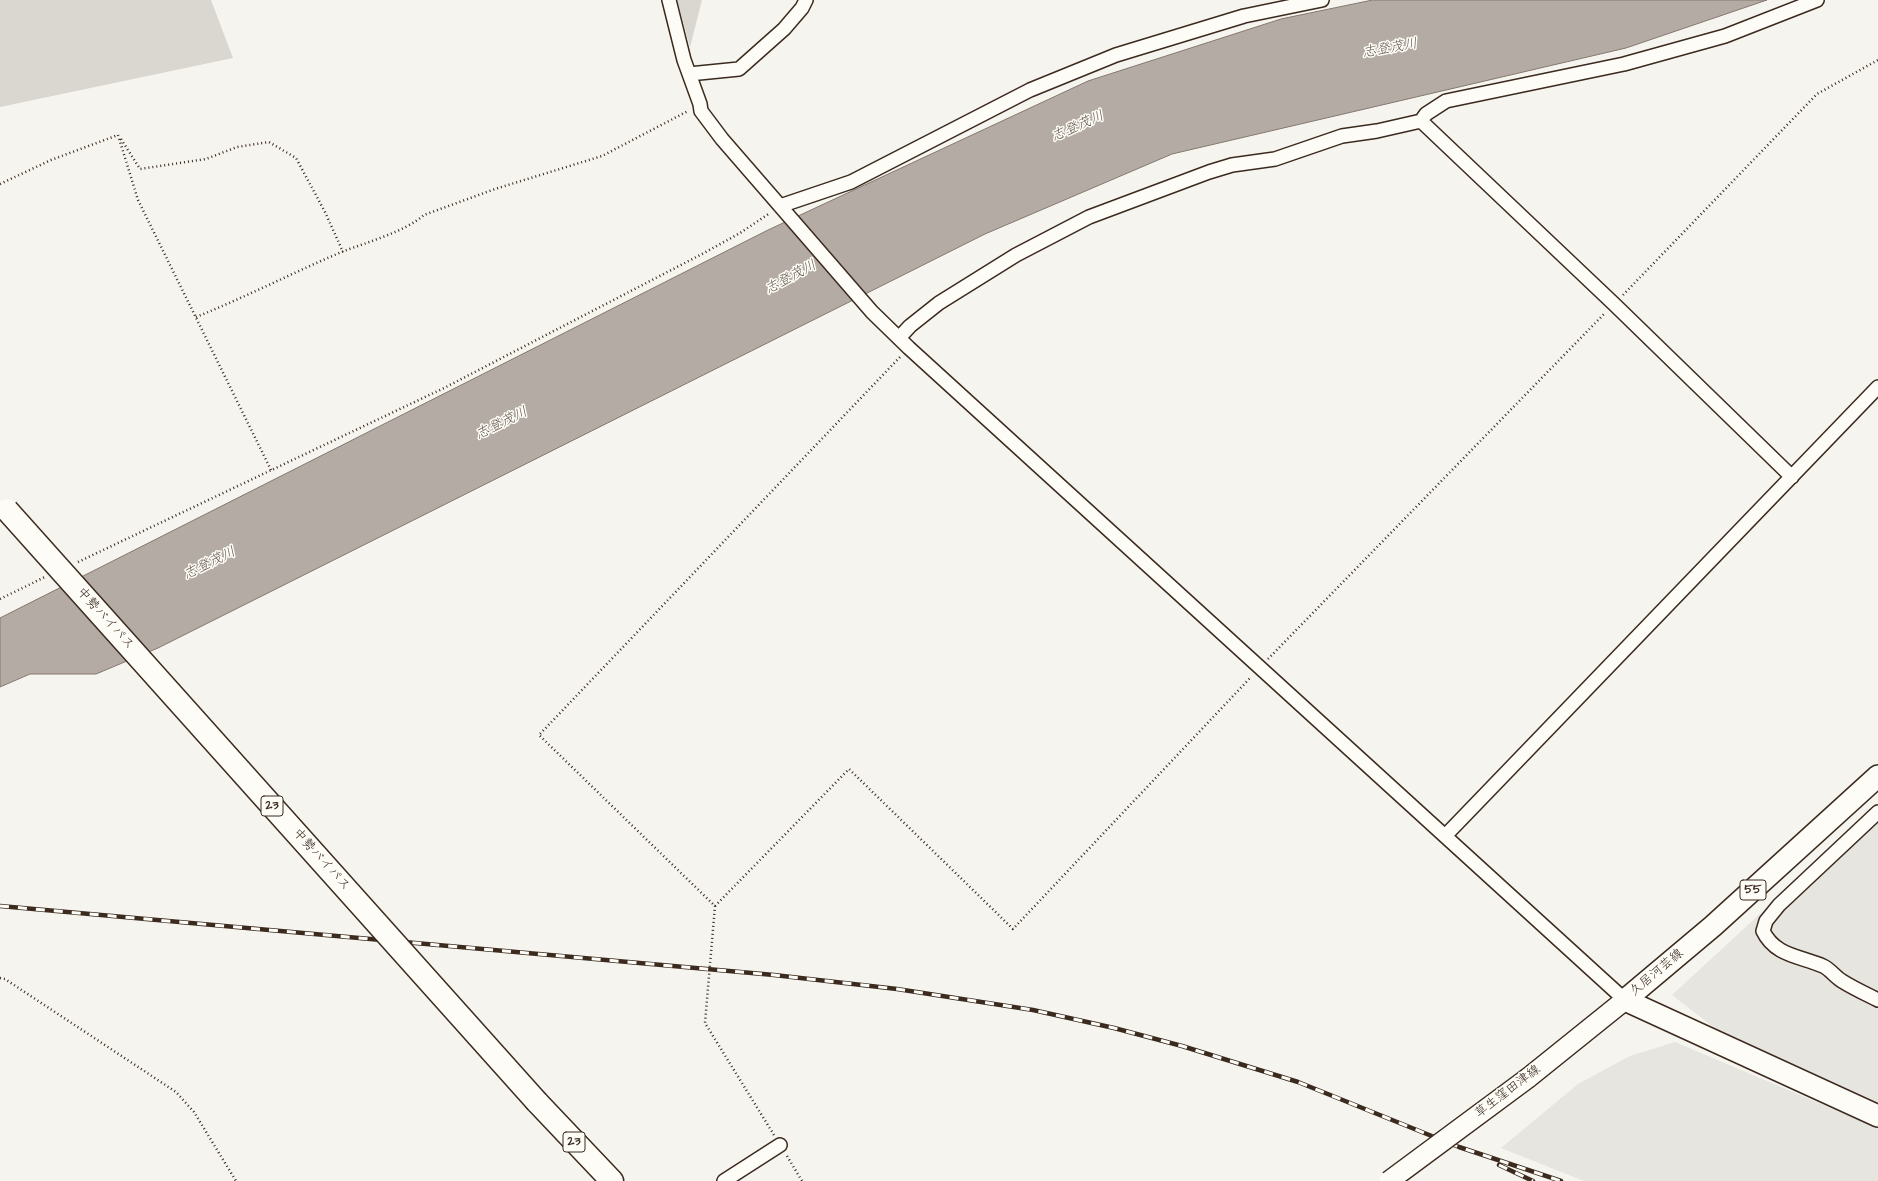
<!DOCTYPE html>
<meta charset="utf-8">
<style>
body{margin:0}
canvas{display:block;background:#f5f4ee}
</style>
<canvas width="1878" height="1181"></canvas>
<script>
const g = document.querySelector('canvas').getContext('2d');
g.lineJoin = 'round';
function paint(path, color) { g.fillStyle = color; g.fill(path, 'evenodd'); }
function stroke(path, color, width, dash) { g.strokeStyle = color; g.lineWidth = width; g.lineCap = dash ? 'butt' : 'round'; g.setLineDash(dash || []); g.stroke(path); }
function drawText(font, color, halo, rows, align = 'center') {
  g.font = font + ' "Architects Daughter","Klee One",sans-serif'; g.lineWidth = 3; g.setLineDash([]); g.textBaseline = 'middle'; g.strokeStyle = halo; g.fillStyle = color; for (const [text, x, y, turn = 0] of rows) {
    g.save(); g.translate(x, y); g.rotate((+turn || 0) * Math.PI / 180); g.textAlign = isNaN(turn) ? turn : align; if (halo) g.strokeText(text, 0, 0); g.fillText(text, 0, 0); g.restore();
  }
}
paint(new Path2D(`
 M1878,805V1105L1721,1033L1672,995Z
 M1675,1042L1878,1128V1181H1584L1501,1148L1578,1084L1630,1056Z`), '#e7e5df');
paint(new Path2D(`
 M0,0H211L233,58L0,107Z
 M677,0H702L690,47Z`), '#dad6d0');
const water = new Path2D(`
 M1373,0H1767L1626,48L1172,154L985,234L158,648L96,674H30L0,687V618L768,230L1088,81L1281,19Z`);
paint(water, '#b4aca4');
stroke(water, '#84786e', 1);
const minor = new Path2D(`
 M669,0L684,60L700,104L701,111L722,139L872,312L909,348L1625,1000
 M689,74L739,69L784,29L802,8L806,0
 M1421,121L1426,114L1446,101L1624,64L1725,36L1817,0
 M780,206L851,182L1030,90L1116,55L1244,16L1322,0
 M899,338L910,326L939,303L1016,255L1089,217L1209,172L1232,165L1275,159L1342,136L1377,131L1421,121L1614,304L1792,477
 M1878,812L1779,905L1766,921L1763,931C1775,956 1800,956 1823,966C1830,969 1835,977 1842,981C1853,988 1866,994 1878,1000
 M1445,836L1878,387
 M724,1181L780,1145`);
const secondary = new Path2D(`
 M1528,1078L1625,1000`);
const primary = new Path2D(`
 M1878,776L1713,926L1625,1000L1878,1116`);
const trunk = new Path2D(`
 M537,1102L612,1181`);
stroke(minor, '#3b2a1e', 16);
stroke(secondary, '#3b2a1e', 22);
stroke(primary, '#3b2a1e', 24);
stroke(trunk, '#3b2a1e', 25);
stroke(new Path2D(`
 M118,135L138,200L271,470
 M121,139L140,169L206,159L237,147L269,142L296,158L325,212L343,252
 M0,184L51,160L118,135
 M1623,295L1817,94L1878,60
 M196,317C246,297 294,272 344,251C368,242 406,231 424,215L495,189L602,156L688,111
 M78,562L444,388L704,253L740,233L770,213
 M0,599L45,577
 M1268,659L1605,313
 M715,906L849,769L1013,929L1251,677
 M0,978L5,979L176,1092L194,1112L236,1181
 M774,1135L705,1023L715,906L539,735L900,357
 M787,1156L802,1181`), '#3b2a1e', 2.5, [1, 3]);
stroke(minor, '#fdfcf7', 13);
stroke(secondary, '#fdfcf7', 19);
stroke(primary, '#fdfcf7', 21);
stroke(trunk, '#fdfcf7', 22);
const rail = new Path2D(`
 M0,906L774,975L897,989L1033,1010L1114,1028L1182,1046L1298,1082L1459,1147L1561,1181
 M1499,1165L1533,1181`);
stroke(rail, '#3b2a1e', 4.5);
stroke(rail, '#fdfcf7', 3, [9]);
const secondaryBridge = new Path2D(`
 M1389,1181L1528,1078`);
const trunkBridge = new Path2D(`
 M7,510L537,1102`);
stroke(secondaryBridge, '#3b2a1e', 22, []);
stroke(trunkBridge, '#3b2a1e', 25, []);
stroke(secondaryBridge, '#fdfcf7', 19);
stroke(trunkBridge, '#fdfcf7', 22);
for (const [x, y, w] of [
 [272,806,22],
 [1753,890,26],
 [574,1142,22]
]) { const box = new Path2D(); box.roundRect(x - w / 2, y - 10, w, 20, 3); g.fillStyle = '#fdfcf7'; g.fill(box); stroke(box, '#3b2a1e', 1); }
drawText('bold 12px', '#3b2a1e', null, [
 ["23",272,806],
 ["55",1753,890],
 ["23",574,1142]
]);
drawText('13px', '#3b2a1e', '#fdfcf7', [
 ["中勢バイパス",105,619,48],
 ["中勢バイパス",321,860,48],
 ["久居河芸線",1657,973,-40],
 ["草生窪田津線",1508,1092,-37]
]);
drawText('italic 14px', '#65584d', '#fdfcf7', [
 ["志登茂川",1390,49,-10],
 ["志登茂川",1078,127,-24],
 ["志登茂川",791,278,-28],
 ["志登茂川",502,424,-26],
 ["志登茂川",210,564,-26]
]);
</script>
